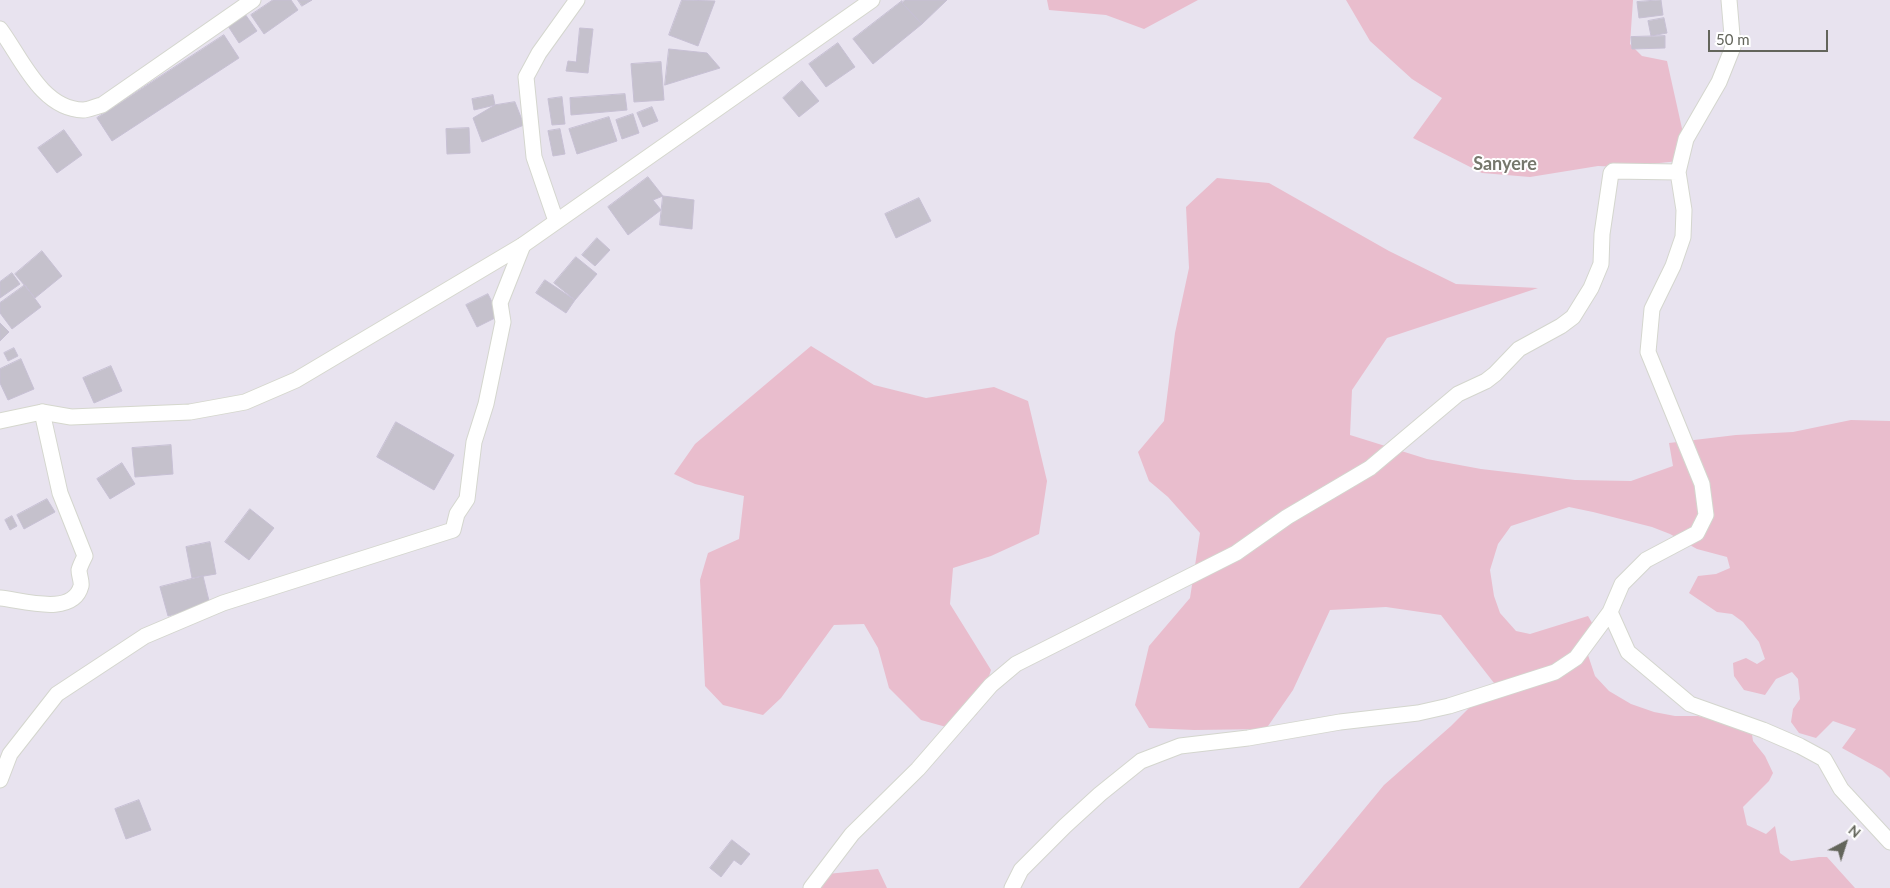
<!DOCTYPE html>
<style>
body{margin:0}
#map{position:relative;width:1890px;height:888px;overflow:hidden;background:#e8e3ef;font-family:Lato,sans-serif}
canvas{display:block}
.north{position:absolute;left:1820px;top:818px;width:50px;height:50px;-webkit-text-stroke:4px #fff;paint-order:stroke;rotate:40deg;font-size:14px;font-weight:700;line-height:20px;text-align:center;color:#63655b}
.north::after{content:'';display:block;margin:auto;width:18px;height:22px;background:#63655b;clip-path:polygon(50% 0,100% 100%,50% 72%,0 100%)}
.scale{position:absolute;left:1708px;top:30px;width:120px;height:22px;box-sizing:border-box;border:2px solid #63655b;border-top:0;padding-left:6px;font-size:15px;line-height:18px;white-space:nowrap;color:#63655b;-webkit-text-stroke:4px #fff;paint-order:stroke}
</style>
<div id="map">
<canvas width="1890" height="888"></canvas>
<div class="north">N</div>
<div class="scale">50 m</div>
</div>
<script>
const g = document.querySelector('canvas').getContext('2d');
g.lineJoin = 'round';
function paint(path, color) { g.fillStyle = color; g.fill(path, 'evenodd'); }
function stroke(path, color, width, dash) { g.strokeStyle = color; g.lineWidth = width; g.lineCap = dash ? 'butt' : 'round'; g.setLineDash(dash || []); g.stroke(path); }
function drawText(font, color, halo, rows, align = 'center') {
  g.font = font + ' Lato,sans-serif'; g.lineWidth = 4; g.setLineDash([]); g.textBaseline = 'middle'; g.strokeStyle = halo; g.fillStyle = color; for (const [text, x, y, turn = 0] of rows) {
    g.save(); g.translate(x, y); g.rotate((+turn || 0) * Math.PI / 180); g.textAlign = isNaN(turn) ? turn : align; if (halo) g.strokeText(text, 0, 0); g.fillText(text, 0, 0); g.restore();
  }
}
paint(new Path2D(`
 M1047,0H1198L1144,29L1106,15L1049,10Z
 M1346,0H1633L1630,44L1642,56L1667,61L1689,160L1620,167L1598,166L1530,177L1482,173L1413,138L1442,98L1412,79L1370,41Z
 M1217,178L1269,183L1389,251L1456,284L1538,288L1387,338L1352,390L1350,435L1427,459L1481,469L1575,480L1631,481L1673,466L1669,443L1736,435L1793,432L1851,420L1890,421V778L1882,770L1842,748L1856,729L1833,721L1816,738L1799,733L1791,722L1793,709L1800,699L1798,679L1792,672L1776,679L1765,695L1744,690L1734,676L1733,663L1746,658L1757,664L1765,659L1759,642L1743,622L1732,614L1717,612L1689,593L1698,576L1716,574L1730,568L1727,557L1697,549L1670,534L1652,527L1593,512L1569,507L1511,526L1498,544L1490,570L1494,596L1500,613L1516,631L1530,634L1588,616L1601,638L1587,652L1595,676L1609,691L1631,704L1654,712L1675,716H1698L1751,728L1753,741L1765,756L1773,773L1769,781L1743,807L1747,825L1766,834L1775,826L1780,853L1791,861L1819,857H1827L1855,888H1299L1384,785L1451,726L1494,683L1441,615L1386,607L1330,610L1293,690L1266,729L1194,730L1149,728L1135,705L1149,646L1190,598L1200,533L1168,497L1149,481L1138,452L1164,421L1175,333L1189,268L1186,207Z
 M811,346L874,385L926,398L994,387L1028,401L1047,481L1039,534L991,556L953,568L950,604L991,670L977,714L957,730L921,720L889,688L878,648L864,624L834,625L781,698L763,715L723,705L705,686L700,580L708,553L739,539L744,496L695,484L674,474L695,444Z
 M878,869L887,888H816L827,874Z`), '#e9bdcd');
const building = new Path2D(`
 M273,0H291L298,10L264,34L251,15Z
 M298,0H312L302,6Z
 M682,0L715,1L698,46L669,35Z
 M905,0H947L922,24L902,3Z
 M1661,0L1663,15L1639,18L1637,2Z
 M902,1V3L922,24L873,64L853,39Z
 M245,14L257,31L239,43L228,26Z
 M1664,18L1667,33L1651,36L1648,21Z
 M580,28L593,29L588,73L566,71L568,61L576,62Z
 M224,35L239,58L112,141L97,118Z
 M1665,36V48L1632,49L1631,37Z
 M838,43L855,67L826,87L809,64Z
 M669,49L707,53L720,68L665,85Z
 M661,62L664,100L634,102L631,64Z
 M802,81L819,101L799,117L783,98Z
 M625,94L627,110L571,115L570,98Z
 M493,95L495,105L474,110L472,99Z
 M562,97L565,124L552,125L548,99Z
 M515,102L524,125L482,142L473,118L495,105Z
 M652,107L658,121L643,127L637,113Z
 M633,114L639,133L622,139L616,120Z
 M609,117L617,141L577,154L569,129Z
 M469,128L470,153L447,154L446,129Z
 M560,129L565,154L553,156L548,131Z
 M64,130L82,155L57,173L38,148Z
 M648,177L663,196L653,200L661,210L628,235L608,207Z
 M663,196L694,200L692,229L660,225Z
 M919,198L931,221L896,238L885,214Z
 M597,238L610,250L595,266L582,255Z
 M42,251L62,276L35,298L15,274Z
 M576,257L597,274L575,300L554,283Z
 M12,273L20,284L0,298V282Z
 M545,280L575,300L566,313L536,293Z
 M25,285L41,307L12,329L0,313V303Z
 M488,294L499,316L477,327L466,305Z
 M0,323L9,332L0,341Z
 M14,348L18,356L8,361L4,353Z
 M21,359L34,389L8,400L0,383V369Z
 M111,366L122,391L94,403L83,378Z
 M396,422L454,455L434,490L377,457Z
 M171,445L173,474L135,477L132,448Z
 M122,463L135,484L110,499L97,479Z
 M47,499L55,512L24,529L17,515Z
 M250,509L274,528L249,560L225,542Z
 M12,516L17,526L10,530L5,520Z
 M210,542L216,574L192,578L186,547Z
 M203,576L210,605L168,616L160,587Z
 M139,800L151,830L126,839L115,809Z
 M732,840L750,854L741,865L734,860L721,877L710,868Z`);
paint(building, '#c5c1cc');
stroke(building, '#c7c0d4', 1);
const street = new Path2D(`
 M1729,0L1733,47L1719,82L1686,139L1678,172L1684,210L1683,237L1673,266L1652,309L1648,352L1702,484L1706,515L1697,533L1646,560L1622,584L1610,612L1628,652L1690,704L1763,730L1800,746L1824,759L1841,789L1890,842
 M0,29C21,57 41,109 83,110C89,110 96,106 102,105L253,0
 M556,221L534,157L526,77L539,53L577,0
 M0,598C22,600 73,617 81,586C82,581 79,576 79,570C80,566 83,560 85,556L60,493L42,412
 M0,780L10,754L57,694L145,636L223,603L453,530L457,514L467,499L474,442L486,404L503,322L500,303L523,245
 M811,888L852,834L918,769L991,685L1016,664L1236,553L1287,517L1370,468L1458,394L1486,381L1495,374L1519,349L1561,326L1573,317L1591,288L1601,264L1602,234L1611,173L1613,171L1678,172
 M1012,888L1021,870L1065,826L1100,794L1141,761L1180,746L1248,738L1340,722L1418,713L1449,706L1555,672L1576,658L1610,612`);
const secondary = new Path2D(`
 M0,421L42,412L71,417L190,412L245,402L296,380L523,245L872,0`);
stroke(street, '#d4d6ce', 17);
stroke(secondary, '#d5d7cd', 17);
stroke(street, '#fff', 15);
stroke(secondary, '#fff', 15);
drawText('bold 18px', '#76776c', '#fff', [
 ["Sanyere",1505,164]
]);
</script>
